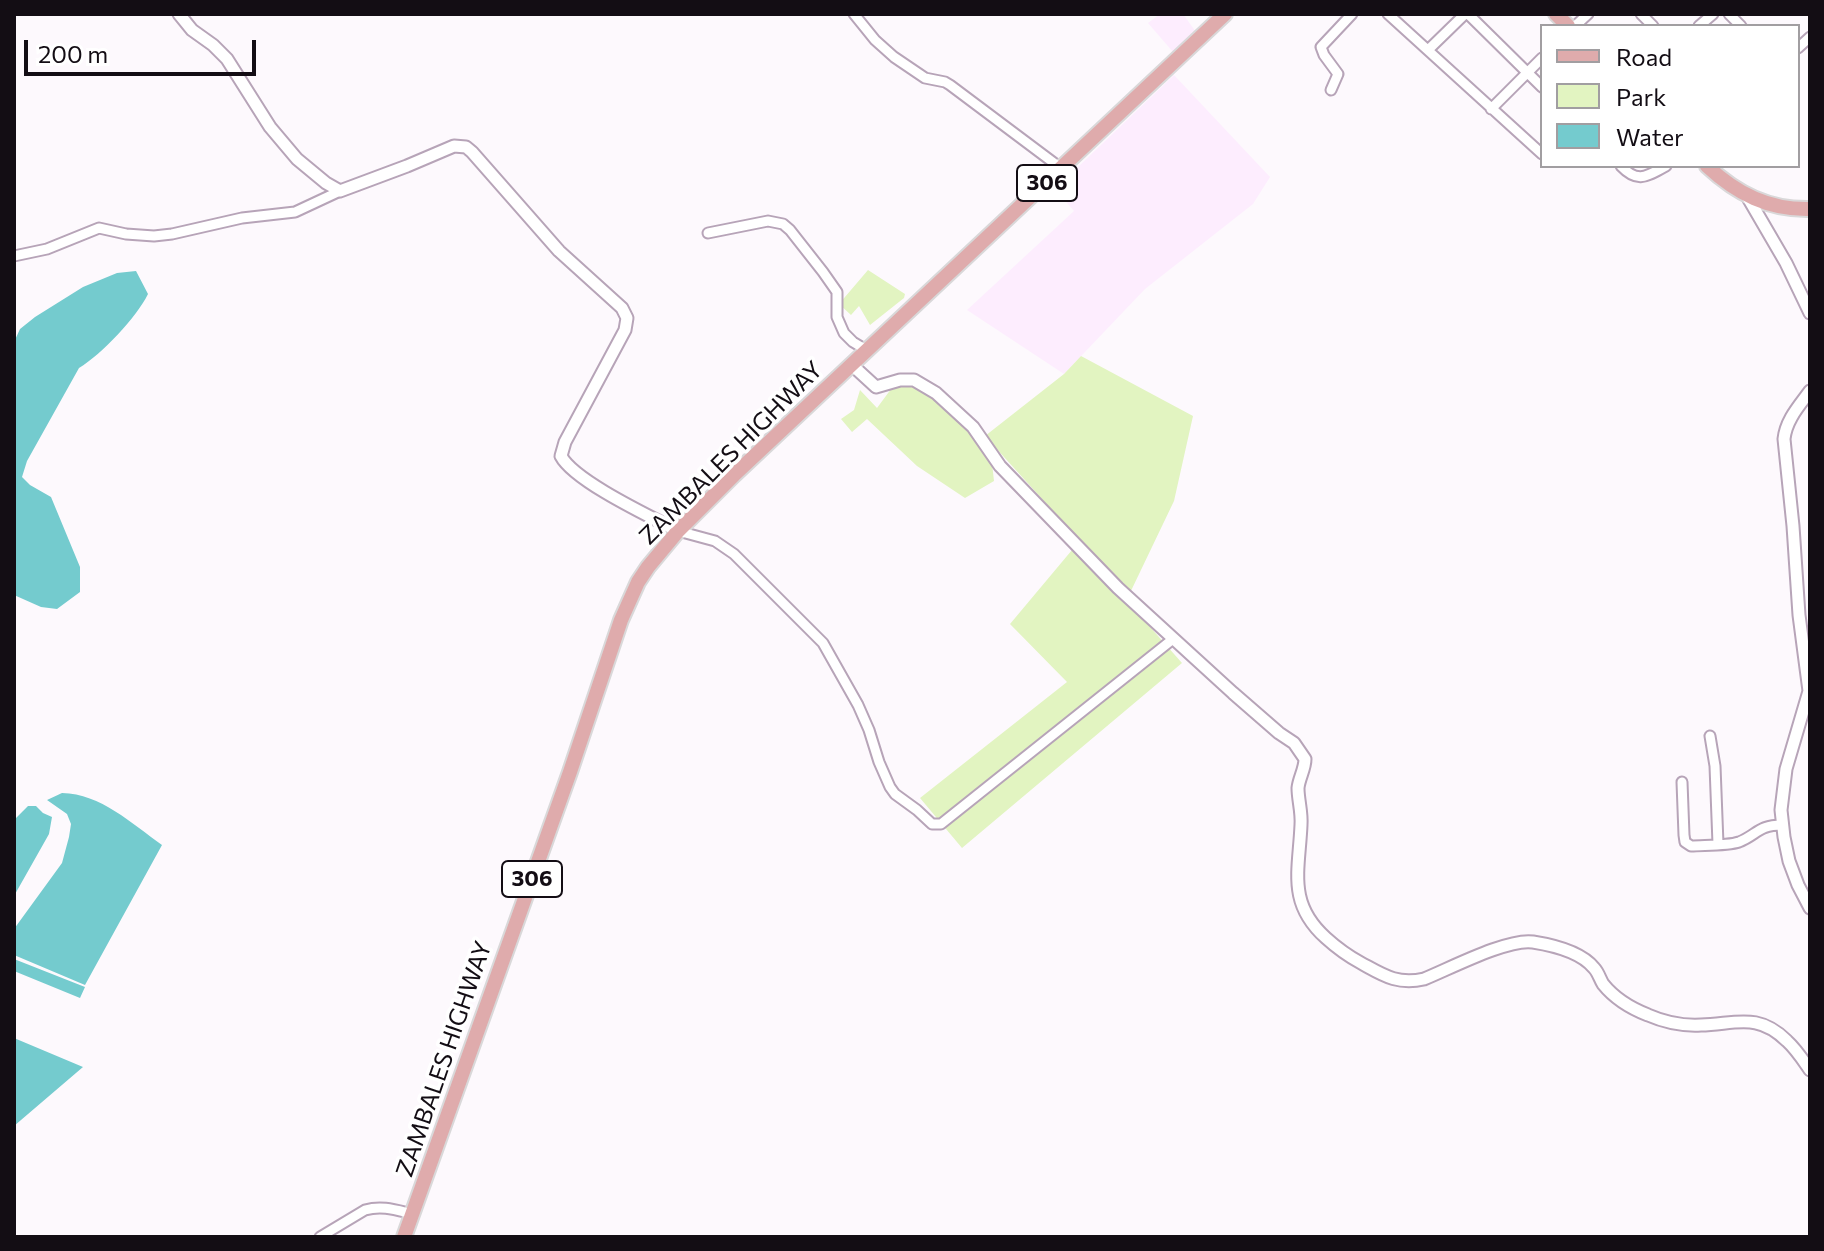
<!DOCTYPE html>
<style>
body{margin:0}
#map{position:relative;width:1824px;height:1251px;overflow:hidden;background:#fdf9fd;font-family:Commissioner,sans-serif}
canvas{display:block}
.frame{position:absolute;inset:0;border:16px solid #130d14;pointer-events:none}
.legend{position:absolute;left:1540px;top:24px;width:260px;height:144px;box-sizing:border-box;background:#fff;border:2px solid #a19ea1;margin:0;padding:10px 14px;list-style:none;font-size:24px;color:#130d14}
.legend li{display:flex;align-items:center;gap:16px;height:40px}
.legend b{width:40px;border:2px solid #a19ea1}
.scale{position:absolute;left:24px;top:40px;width:232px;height:36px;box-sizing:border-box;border:4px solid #130d14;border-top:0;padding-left:10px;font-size:24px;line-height:28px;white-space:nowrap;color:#130d14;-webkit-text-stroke:6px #fff;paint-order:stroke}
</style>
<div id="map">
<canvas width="1824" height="1251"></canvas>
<div class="frame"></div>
<ul class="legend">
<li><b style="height:10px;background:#dfabac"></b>Road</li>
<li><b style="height:22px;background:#e2f4c1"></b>Park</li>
<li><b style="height:22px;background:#74cbce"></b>Water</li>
</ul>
<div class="scale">200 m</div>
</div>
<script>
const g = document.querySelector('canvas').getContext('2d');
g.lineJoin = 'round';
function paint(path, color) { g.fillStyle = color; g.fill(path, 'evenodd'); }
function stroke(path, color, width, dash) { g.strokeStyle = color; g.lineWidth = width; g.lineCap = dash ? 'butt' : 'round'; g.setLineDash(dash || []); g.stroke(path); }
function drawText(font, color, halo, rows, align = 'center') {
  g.font = font + ' Commissioner,sans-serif'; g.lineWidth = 7; g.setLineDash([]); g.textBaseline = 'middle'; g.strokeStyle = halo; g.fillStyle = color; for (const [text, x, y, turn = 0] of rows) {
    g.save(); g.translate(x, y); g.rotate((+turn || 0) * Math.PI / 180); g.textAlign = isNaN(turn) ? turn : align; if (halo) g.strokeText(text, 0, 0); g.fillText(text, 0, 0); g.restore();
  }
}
paint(new Path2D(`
 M1160,14H1183L1196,32L1173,52L1148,23Z
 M1174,75L1270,177L1253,204L1145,289L1064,374L967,310L1074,211L1055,189Z`), '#fdedfe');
paint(new Path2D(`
 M868,270L905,294L904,298L870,325L859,306L851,315L839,304Z
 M1081,356L1193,416L1174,501L1129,595L985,436L1064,374Z
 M894,385L914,386L925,390L971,432L992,463L994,481L965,498L917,466L867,419L852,432L841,419L854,410L860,390L877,408Z
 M1072,550L1143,619L1182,663L962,848L920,798L1067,682L1010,624Z`), '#e2f4c1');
paint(new Path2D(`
 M136,271L148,294C136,318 102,354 79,368L27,461L22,477L30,485L51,497L80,567V592L57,609L41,607L14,595V342L20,329L35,317L83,287L117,273Z
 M62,793C101,794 131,823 162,845L85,985L14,955V929L62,863L69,837L71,824L67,814L47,800Z
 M28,806H36L43,813L52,817L49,834L14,896V820Z
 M14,959L85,987L80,998L14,971Z
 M14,1038L83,1067L14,1126Z`), '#74cbce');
const minor = new Path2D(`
 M854,14L875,40L894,57L925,78L945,82L950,85L1062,169
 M1388,14L1542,154
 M1468,14L1542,87
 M1641,14L1653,26
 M1729,14L1741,26
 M1575,26L1588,14
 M1699,26L1713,14
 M1798,48L1810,37
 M1428,50L1465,14
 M1331,90L1338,74L1324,55L1321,47L1352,14
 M1491,109L1542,58
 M1621,166C1638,184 1647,176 1666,166
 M708,233L768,221L783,224L790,230L823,272L837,292V317L844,333L853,342L868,351
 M14,256L47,249L99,228L126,234L154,236L172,234L242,218L295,212L340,191
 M678,531L715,541L734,554L823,643L858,705L869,730L879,762L890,787L895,794L917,810L932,824H941L1173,639
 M1710,736L1715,766L1718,844
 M1682,782L1684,835L1685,842L1691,846C1704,845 1727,846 1739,842C1757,835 1758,825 1782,825
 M320,1237L365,1210C382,1205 396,1210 413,1214`);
const tertiary = new Path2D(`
 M179,14L192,30L213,45L227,59L270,127L297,159L326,183L340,191L407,166L454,146L466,147L472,152L559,251L622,308L627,318L625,330L565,442L561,456C574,481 651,517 678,531
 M1747,196L1786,263L1810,313
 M852,365L876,387L900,380H914L936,393L973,427L1000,466L1118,588L1233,693L1279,733L1294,743L1305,759C1305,769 1299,778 1298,788C1298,800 1302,812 1301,825C1299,871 1287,903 1326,938C1337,948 1348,956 1361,963C1383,975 1397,985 1424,979C1449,969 1508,938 1533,942C1552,945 1581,952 1594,968C1598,972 1600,979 1603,984C1615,999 1630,1008 1648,1015C1664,1022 1683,1026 1701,1025C1736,1024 1758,1012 1787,1041C1796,1049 1803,1060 1810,1070
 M1810,391C1799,406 1786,420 1784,439L1793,526L1799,615L1809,691L1786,769L1781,810L1784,837L1789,861L1798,885L1810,908`);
const primary = new Path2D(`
 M1556,14L1568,26
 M1707,166C1737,194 1769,210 1810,209
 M404,1237L570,772L621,620L638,582L648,567L678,531L734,475L1225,14`);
stroke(minor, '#b7a4b8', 13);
stroke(tertiary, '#b7a4b8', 15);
stroke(primary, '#d9d8d9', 18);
stroke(minor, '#fff', 9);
stroke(tertiary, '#fff', 11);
stroke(primary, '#dfabac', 14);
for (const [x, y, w] of [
 [1047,183,60],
 [532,879,60]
]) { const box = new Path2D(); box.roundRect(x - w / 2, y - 18, w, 36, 6); g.fillStyle = '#fff'; g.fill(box); stroke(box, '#130d14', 2); }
drawText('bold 22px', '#130d14', null, [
 ["306",1047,183],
 ["306",532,879]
]);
drawText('24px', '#130d14', '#fff', [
 ["ZAMBALES HIGHWAY",731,453,-45],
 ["ZAMBALES HIGHWAY",444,1059,-71]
]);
</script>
